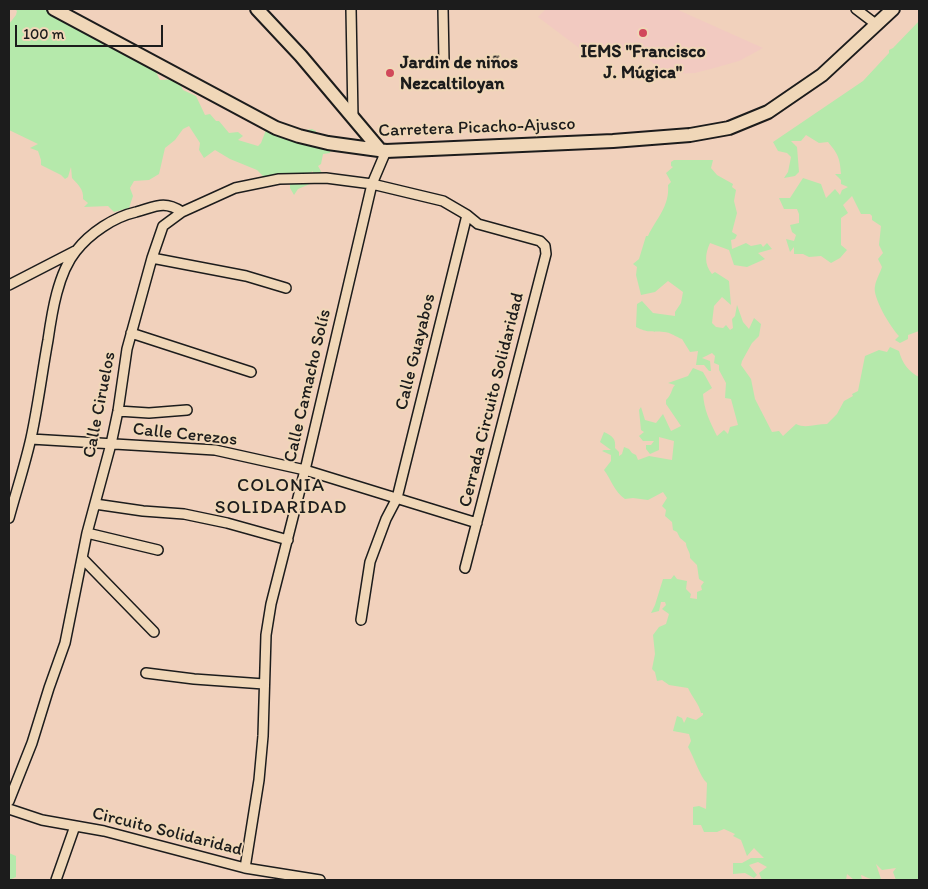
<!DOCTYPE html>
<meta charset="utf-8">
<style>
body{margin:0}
#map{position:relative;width:928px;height:889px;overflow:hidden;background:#f1d1bc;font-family:Itim,sans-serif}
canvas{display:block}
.frame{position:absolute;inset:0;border:10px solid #1c1c1c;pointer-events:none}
.scale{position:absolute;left:15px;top:25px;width:148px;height:22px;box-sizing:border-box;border:2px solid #1c1c1c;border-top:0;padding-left:6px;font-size:15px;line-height:18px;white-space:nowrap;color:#1c1c1c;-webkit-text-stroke:4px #f0d7b8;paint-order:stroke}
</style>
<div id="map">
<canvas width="928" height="889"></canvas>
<div class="frame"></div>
<div class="scale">100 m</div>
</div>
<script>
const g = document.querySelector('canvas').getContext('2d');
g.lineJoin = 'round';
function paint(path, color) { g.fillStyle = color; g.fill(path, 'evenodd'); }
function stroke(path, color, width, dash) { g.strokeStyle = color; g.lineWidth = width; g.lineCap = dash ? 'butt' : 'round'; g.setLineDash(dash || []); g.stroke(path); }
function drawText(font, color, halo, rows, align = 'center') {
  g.font = font + ' Itim,sans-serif'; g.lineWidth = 4; g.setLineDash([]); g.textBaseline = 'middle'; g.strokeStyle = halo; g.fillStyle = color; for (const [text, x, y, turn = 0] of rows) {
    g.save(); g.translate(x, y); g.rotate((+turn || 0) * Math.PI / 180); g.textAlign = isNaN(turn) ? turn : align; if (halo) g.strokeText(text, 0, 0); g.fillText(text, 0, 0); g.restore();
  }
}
paint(new Path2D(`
 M546,9H676L763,48L739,61L714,68L695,73L663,74L651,61L638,54L625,51L607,49L587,54L538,17Z`), '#f2cac1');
paint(new Path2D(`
 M15,9H46L48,12L88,19L95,27L134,55L130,59H139L145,66L151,65L154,68L160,80L177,79V84L181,86L183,90L196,96L205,115L210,114L216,121H219L229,133L238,132L243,136L238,140L258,146L261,143L266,130L273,122L306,130L312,129L316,131V136H324V138L332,144L330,153L323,154L321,164L318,166L322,173H313V171L310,173L309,178L303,181L310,184L298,189L294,195L290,188V184L266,179L257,170L230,159L215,150L204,158L199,150L200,143L189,126L183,129L175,140L165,148L159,174L149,180L134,181L130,188L133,196L129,208L114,212L108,206L84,207L88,203L83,199C84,189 78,185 72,178L71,167L68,177L65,179L61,175L41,165V160L38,151L30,148L38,144L9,130V24L16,15L17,11Z
 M919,21V331L908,335V339L900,343L895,340L899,336C891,328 872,297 875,286C876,280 880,273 882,267L878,259L883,253L879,245L881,226L872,220V216L870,214H861L852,196L843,205L848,213L841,218V245L847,250L840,258L831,263L821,256L809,257L803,254H794V247L790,252L786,239L794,241L796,235L792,232L790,225L799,223V214L797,209H784L779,198H790L803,178L821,184L826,198L835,189L840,195L842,190L848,187L841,184V180L835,174H841C840,158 838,154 828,142L819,143L806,135L801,141H791L797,147L799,172L795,176L784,178L788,172L791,157L787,153L778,151L773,142L863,81L889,53V50L893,48Z
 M674,160H713L711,168L717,175L733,184L732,187L736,190L734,201L737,213L732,232L737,235L735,239L731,240L732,249L746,243L751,246L761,244L763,247L767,243L772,249L758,253L765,259L747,267L734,265L729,250L710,243C705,254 704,264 712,274L715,272L729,281L731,305L722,297L714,306L712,323L716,327L723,328L726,325L730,330L733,328L732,319L735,316L737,305L743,322L749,329L754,318L761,324L759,336L752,343L742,361L741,365L751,379L755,399L772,432L779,431L783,436L796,424C805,429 816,424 827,424L837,414L844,401L853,396L852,394L858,391L865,356L879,350L887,352L890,347L899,351C902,363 909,372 919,377V880H896L893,872L896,868L882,870L876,864L881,879C872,881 869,878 861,875L862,880H854L847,874L846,880H762L759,873L767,867L758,862L749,865L757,875L754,878L745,873L733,874V863H742L751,858H764L754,848L747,856L741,840L733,836L735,834L724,829L717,832H704L701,825H693V807L699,806L706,809L707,783C700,777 694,757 688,747L691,741L689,734L673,731L677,716L682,718L684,723L687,717L696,720L703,715V713H701C699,704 692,697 688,688L669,685L662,680L657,681L655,672L652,669L655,654L653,635L659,627L666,624L669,614L662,609L666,605L665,602H661L659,611L651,613L655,605L663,579H671L674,575L677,579L687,581L686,589L691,594L690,598L697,599V592L702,590L701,586L704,582L699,579L697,565L690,558C691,552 686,549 686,543L680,538L677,532L673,530L672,522L665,516L666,510L662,506L667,498L663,492L648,500L633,498L625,499C614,491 612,481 604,470L611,461V455L602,451L604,450H611L600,442L604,432C613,436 616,439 615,448L619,452V456L622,454L624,447L629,449L632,453L636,455L638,460L649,456L672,460L674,441L659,437V450L650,454L646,449V445H651L654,441H643L639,436L644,432L641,430L639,410L641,407L645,420L656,423L663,414L671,431L681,426L666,404V400C672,395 671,389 675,385L668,383L688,376L693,368L703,372L712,388L703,394C704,410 710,422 717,436L724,430L728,434L730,427L738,425L731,399L725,398L726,383L719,370V365L714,363L715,356L712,353L702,358L710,361L711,371H709L704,365H696L698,351L690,352L682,339C676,337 670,332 664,332C650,331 648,333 636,327L637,304L642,301L653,313L675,316V312L681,303L683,292L668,281L655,292L641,295L636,275L637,267L633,264L639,259L646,236H648C656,219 670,206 668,185L671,182L666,173L673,167L671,166V162Z
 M9,853L16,856V877L9,880Z`), '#b5e9ab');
const street = new Path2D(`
 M351,9L353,118
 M443,9L444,61
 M856,9L877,25
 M152,258L246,276L286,288
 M9,285L75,251
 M131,333L251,372
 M118,411L149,413L187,410
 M31,439L215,450L305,470L477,523
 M95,504L143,511L184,514L227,523L288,540
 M9,518C16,492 25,465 31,438C38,406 42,373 48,340C52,312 58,273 76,251C90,233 114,217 136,212C155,207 164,200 182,212
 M87,533L158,550
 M82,558L154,632
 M361,620L370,562L386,519L397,498L467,215
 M146,673L194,679L264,684
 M9,801L32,743L49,688L65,643L87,533L111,444L118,411L127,349L152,258L163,226L182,212L235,188L279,179L326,178L372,184L443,201L467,215L478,224L540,241L545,246L546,254L465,568
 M9,809L42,820L104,831L245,868L320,880
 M245,868L259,780L263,736L266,635L271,604L305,470L372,184L386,151
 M56,880L75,826`);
const secondary = new Path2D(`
 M54,9L276,128L299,136L328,143L386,151L613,141L690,135L729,128L768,112L822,75L893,9
 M257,9L301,56L381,151`);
stroke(street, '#1c1c1c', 12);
stroke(secondary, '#1c1c1c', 16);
stroke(street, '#f0d7b8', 9);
stroke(secondary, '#f0d7b8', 12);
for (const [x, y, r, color] of [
 [643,33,5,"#d1495b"],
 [390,73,5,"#d1495b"]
]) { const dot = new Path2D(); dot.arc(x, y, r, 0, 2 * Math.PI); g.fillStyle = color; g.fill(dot); stroke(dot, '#f0d7b8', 2); }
drawText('bold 18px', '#1c1c1c', '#f0d7b8', [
 ["IEMS \"Francisco",643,52],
 ["J. Múgica\"",643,73],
 ["Jardin de niños",400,63,"left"],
 ["Nezcaltiloyan",400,84,"left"]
]);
drawText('18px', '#1c1c1c', '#f0d7b8', [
 ["Carretera Picacho-Ajusco",477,128,-2],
 ["Calle Guayabos",416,352,-76],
 ["Calle Camacho Solís",308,386,-77],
 ["Cerrada Circuito Solidaridad",492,400,-76],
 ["Calle Ciruelos",100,405,-79],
 ["Calle Cerezos",185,435,6],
 ["Circuito Solidaridad",167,832,14]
]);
g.letterSpacing = '1px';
drawText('19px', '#1c1c1c', '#f0d7b8', [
 ["COLONIA",281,486],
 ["SOLIDARIDAD",281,508]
]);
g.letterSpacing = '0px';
</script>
